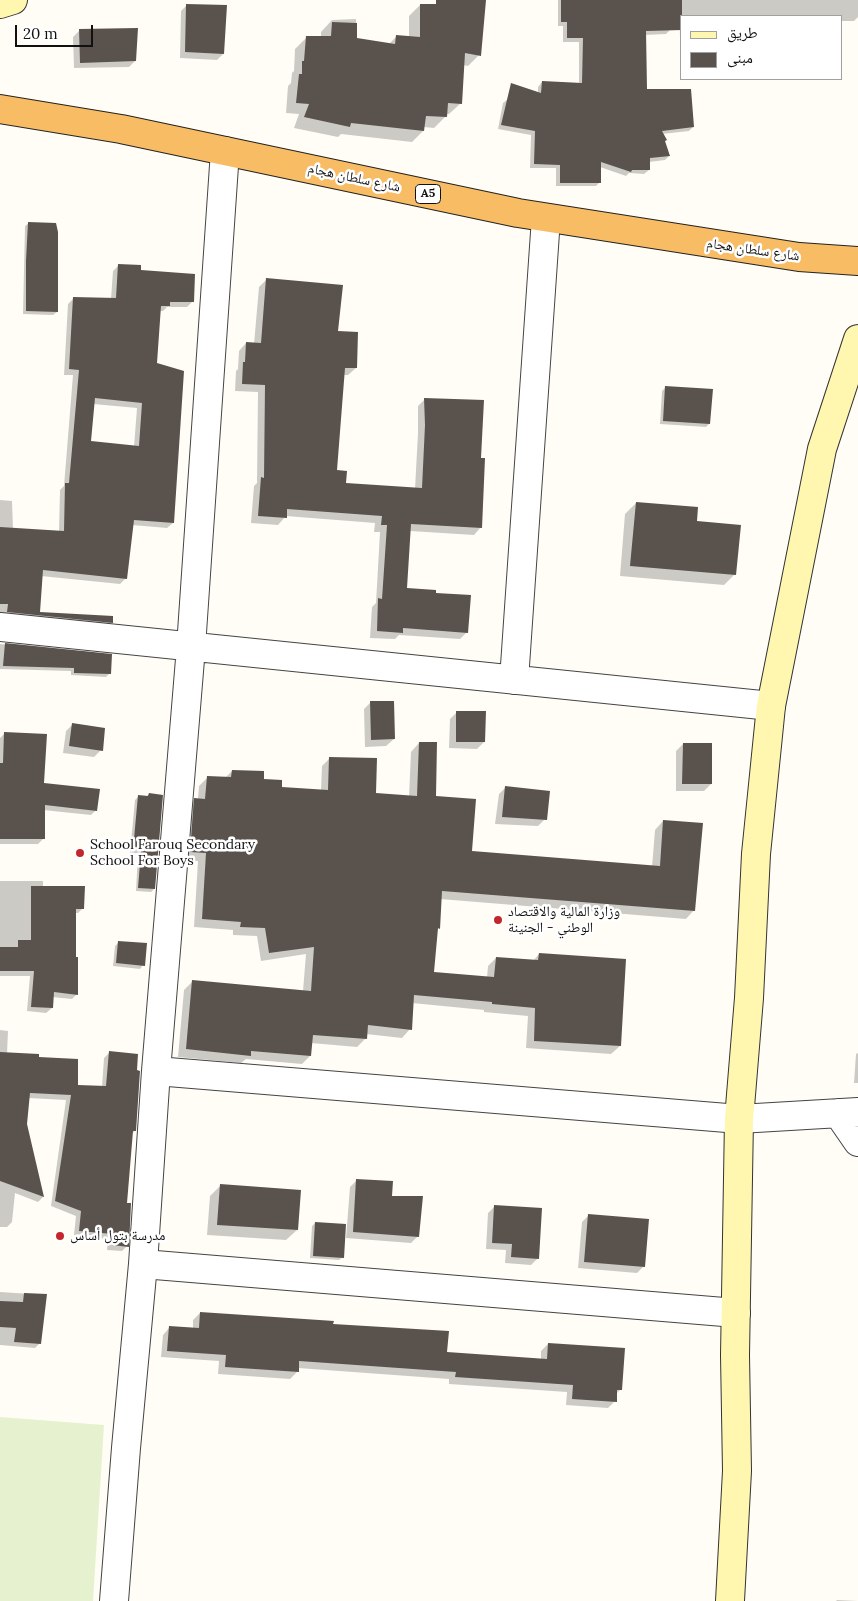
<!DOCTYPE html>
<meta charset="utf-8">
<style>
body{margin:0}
#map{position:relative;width:858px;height:1601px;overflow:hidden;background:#fffdf5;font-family:Lora,"Noto Naskh Arabic",serif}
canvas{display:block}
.legend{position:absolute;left:680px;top:15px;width:162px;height:65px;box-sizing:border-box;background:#fff;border:1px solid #a0a0a0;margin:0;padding:6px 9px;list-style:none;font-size:15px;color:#111}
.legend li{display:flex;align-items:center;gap:10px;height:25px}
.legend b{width:25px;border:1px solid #a0a0a0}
.scale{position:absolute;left:15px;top:25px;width:78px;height:22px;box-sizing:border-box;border:2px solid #111;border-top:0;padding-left:6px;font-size:15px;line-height:18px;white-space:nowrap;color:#111;-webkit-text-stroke:4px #fff;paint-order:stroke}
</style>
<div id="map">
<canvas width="858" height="1601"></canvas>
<ul class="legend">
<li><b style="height:6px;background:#fff6b0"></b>طريق</li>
<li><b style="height:14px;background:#5a524d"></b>مبنى</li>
</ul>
<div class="scale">20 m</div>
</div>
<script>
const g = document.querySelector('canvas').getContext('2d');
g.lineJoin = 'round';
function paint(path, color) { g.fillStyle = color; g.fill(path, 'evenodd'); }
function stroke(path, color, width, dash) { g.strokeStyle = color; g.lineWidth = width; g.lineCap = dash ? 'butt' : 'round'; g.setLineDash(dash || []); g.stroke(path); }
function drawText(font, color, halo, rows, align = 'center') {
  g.font = font + ' Lora,"Noto Naskh Arabic",serif'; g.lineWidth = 5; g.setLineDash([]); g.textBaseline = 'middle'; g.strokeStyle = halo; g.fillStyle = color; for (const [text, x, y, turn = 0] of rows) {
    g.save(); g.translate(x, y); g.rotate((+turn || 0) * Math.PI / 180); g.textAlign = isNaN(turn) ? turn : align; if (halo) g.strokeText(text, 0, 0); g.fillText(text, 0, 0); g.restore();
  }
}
paint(new Path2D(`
 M0,1417L104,1425L93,1601H0Z`), '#e6f2cf');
paint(new Path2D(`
 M448,0H485L479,55L468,66L463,65L461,103L449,114H446L445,117L434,128L424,127L423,131L412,142L341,134L338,137L294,128L299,114L286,113L288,86L291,83L292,73L294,71L295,49L306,38H321V32L332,20L356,19V39L389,44L397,36L409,38V16L420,5H436Z
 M558,0H661L670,30L666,34L645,35L646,90L693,127L689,131L662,134L669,156L665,160L649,162V170L644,174L629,173L626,176L600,167V182L596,186H556V168H530L531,135L498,129L503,103L508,99L538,93V87L542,82L579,84V42H563V26H558Z
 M682,0H858V17L854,21H842V16H682V37H680L679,2Z
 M187,5L223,54L217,60L180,58L181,11Z
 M79,31L135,61L129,67L74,68L73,37Z
 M29,223L57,312L53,315L23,314L25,226Z
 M119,265L140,271L193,301L187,307H167L163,311H159L156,364L173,523L167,528L132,525L126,578L120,584L41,576L39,613L112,622L106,628L0,617V500L12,501L13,529L59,532L60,490L64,486L73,375H64L68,304L74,298L111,299L113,271ZM93,404L137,408L134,447L90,442Z
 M266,280L337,332L356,368L348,375H343L335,472L345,484L415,489L418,433V406L425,399L479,459L481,527L474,535L410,531L406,589L435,594L467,632L460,639L399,635L395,639L370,638L372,607L376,603L380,532H374L375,523L286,516L278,525L251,523L254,486L257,483L258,392L235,391L236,371L238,369L239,351L246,343L254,344L259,287Z
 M666,387L709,424L706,427L660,424L662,391Z
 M636,503L735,574L724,585L620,576L625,514Z
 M0,644L110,655V673L106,677L71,675V671L0,669Z
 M371,702L394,739L386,746L365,747L364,709Z
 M457,712L484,742L477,749L449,748L450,719Z
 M73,724L101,750L94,757L63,753L66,731Z
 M5,733L43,784L96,810L91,815L43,810V839L38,844H0V738Z
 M419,743L435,797L471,852L652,867L655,830L663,821L694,910L686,919L440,899L439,928L437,930L432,973L487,978L488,966L496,958L533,961L539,954L620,1046L611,1054L526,1048L528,1016L484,1012V1010L412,1003L410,1029L402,1038L366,1034V1038L357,1047L311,1043L310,1056L302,1064L246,1059L241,1063L178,1057L184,990L192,982L303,991L306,954L261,961L257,936L233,935V930L194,927L198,861L182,860L186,807L195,799H198L199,786L208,777L225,778L232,771L263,780L280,788L321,791L322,766L330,758L375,795L409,797L411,752Z
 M683,744L711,784L704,791H676V751Z
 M506,787L545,819L538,826L495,824L499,794Z
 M149,794L154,889L151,892L136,891L138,853H130L135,800L138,797H146Z
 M0,881H43V888L83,908L78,913H74L77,994L72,999L52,997V1008L46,1013L27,1011L30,976H0Z
 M118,943L143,965L140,969L113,966L115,946Z
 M0,1030L8,1031L7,1054L37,1058L77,1086L102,1087L104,1058L109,1053L135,1130L132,1134L126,1204L127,1246L122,1251L107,1250L108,1239L74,1235L76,1216L51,1206L66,1100L28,1098L26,1124L43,1197L38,1202L15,1193L12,1222L7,1227H0Z
 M858,1053V1083H854L856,1054Z
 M357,1180L418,1236L411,1243L346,1238L350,1187Z
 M220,1186L297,1230L286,1240L207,1235L210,1196Z
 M495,1206L538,1258L531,1265L505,1263L506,1250L486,1249L488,1213Z
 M589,1215L644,1266L637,1273L578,1268L582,1222Z
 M315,1223L343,1257L339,1260L310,1258L312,1226Z
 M0,1292L46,1295L40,1343L35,1348L0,1345Z
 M200,1313L332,1325L446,1353L541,1360V1351L548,1344L621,1389L616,1394L615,1401L608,1408L566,1405L567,1392L449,1384V1379L298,1368L297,1372L290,1379L218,1374L219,1361L161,1357L163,1335L170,1327L193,1329V1320Z
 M837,1600L858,1601H836Z`), '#0003');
paint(new Path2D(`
 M436,0H486L481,56L465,53L462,104L448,103L447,117L426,116L424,131L351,123L350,127L304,117L309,104L296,103L299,74H302V61H304L306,36H331L332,22L357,23V38L395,44L396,35L420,37V4H436Z
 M561,0H682V30L646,31L647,89H691L694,127L662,131L667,140L665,141L670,156L650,158V170H632L631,172L601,162V183H560V165L534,164L535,131L501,125L511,83L541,93L542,81L582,83L583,38H567V22H561Z
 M186,4L227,5L224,54L185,52Z
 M138,28L136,61L80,63L79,29Z
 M28,222L56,223L58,232V312L26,311V261Z
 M118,264L141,265V270L195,274L194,302H170V306H161L157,363L184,371L174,523L134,520L127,579L43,570L40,612L113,616V623L7,612L8,604H0V527L64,531L65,483H69L79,370L69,369L73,297L116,298ZM95,398L142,403L139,446L91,441Z
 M266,278L343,285L338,331L358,332L357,368H345L337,470L347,471L346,483L422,488L425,425L424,398L484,400L481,458H485L482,528L411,524L407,588L436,590V593L471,595L468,633L403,628V633L377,631L378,598L382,599L387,525H381L382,516L287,509V518L258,516L261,477L264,478L265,385L242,384L243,362H245L246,342L261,343Z
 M665,386L713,389L710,424L663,421Z
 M636,502L698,507L697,521L741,525L736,575L630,566Z
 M5,643L112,654L111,674L74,673V668L3,666Z
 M370,701H394L395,739L371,740Z
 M456,711H486L485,742H456Z
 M72,723L105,728L103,751L69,746Z
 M4,732L47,734L44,783L100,789L97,811L45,805V839H0V763H3Z
 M419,742H437L436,796L476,799L472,851L660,866L663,820L703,823L695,911L442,891L440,929L438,928L434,972L494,977L496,957L538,960L539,953L626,959L621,1046L534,1041L535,1008L492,1004V1002L414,995L412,1030L368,1025L367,1039L313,1035L311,1056L251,1051V1056L186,1049L192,980L311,991L314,947L269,953L265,928L240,927L241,922L202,919L206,853L190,852L194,798L205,799L207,776L231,777L232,770L264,771V779L282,780V787L328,790L329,757L377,758L376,793L417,796Z
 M683,743H712V784H682Z
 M505,786L550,791L547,820L502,817Z
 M149,793L163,795L155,889L138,888L141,851L133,850L138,795L148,796Z
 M31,886H85L84,909H76V957H78V995L54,992L53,1008L31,1007L34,971H0V947H18V940H31Z
 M118,941L147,943L145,966L116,963Z
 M109,1051L138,1054L137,1070L140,1071L136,1131H133L127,1203H131L129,1247L112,1245L113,1234L79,1231L81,1211L55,1201L71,1095L30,1093L27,1124L44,1197L0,1181V1052L39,1054V1057L78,1059V1085L106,1086Z
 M356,1179L393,1181L392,1196H423L419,1237L353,1232Z
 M220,1184L301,1190L298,1230L217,1225Z
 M494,1205L542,1208L539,1259L511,1257L512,1244L492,1243Z
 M588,1214L649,1219L645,1267L584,1262Z
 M315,1222L346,1224L344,1258L313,1256Z
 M24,1293L47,1294L41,1344L14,1342L16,1328L0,1327V1301L23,1302Z
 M200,1312L334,1321L333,1324L449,1331L447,1352L547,1359L548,1343L625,1348L622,1390H617V1402L572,1399L573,1385L455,1377L456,1372L299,1361V1372L225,1367L226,1355L167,1351L169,1326L199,1328Z`), '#5a524d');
const minor = new Path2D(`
 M0,627L771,706
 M514,680L546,218
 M156,1071L739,1119L858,1112
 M838,1113L858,1142
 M143,1264L736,1313
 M114,1601L126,1448L143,1264L156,1071L191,647L225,151`);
const secondary = new Path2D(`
 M0,4L13,0
 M730,1601L737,1471L735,1355L739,1119L749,998L756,854L771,706L822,449L858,339`);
const trunk = new Path2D(`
 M0,109L121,129L518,213L799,257L858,261`);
stroke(minor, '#444', 30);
stroke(secondary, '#333', 30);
stroke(trunk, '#222', 30);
stroke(minor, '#fff', 28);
stroke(secondary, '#fff6b0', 28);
stroke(trunk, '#f7bc64', 28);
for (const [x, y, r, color] of [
 [80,853,5,"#c4262e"],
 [498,920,5,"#c4262e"],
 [60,1236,5,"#c4262e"]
]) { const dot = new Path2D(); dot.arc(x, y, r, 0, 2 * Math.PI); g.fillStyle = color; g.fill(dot); stroke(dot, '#fff', 2); }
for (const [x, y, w] of [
 [428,194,25]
]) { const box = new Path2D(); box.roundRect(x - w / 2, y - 9.5, w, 19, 4); g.fillStyle = '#fff'; g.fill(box); stroke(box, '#111', 1); }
drawText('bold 12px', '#111', null, [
 ["A5",428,194]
]);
drawText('14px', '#111', '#fff', [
 ["شارع سلطان هجام",354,178,12],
 ["شارع سلطان هجام",753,250,8]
]);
drawText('14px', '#111', '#fff', [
 ["School Farouq Secondary",90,845],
 ["School For Boys",90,861],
 ["وزارة المالية والاقتصاد",508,912],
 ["الوطني - الجنينة",508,928],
 ["مدرسة بتول أساس",70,1236]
], 'left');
</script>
